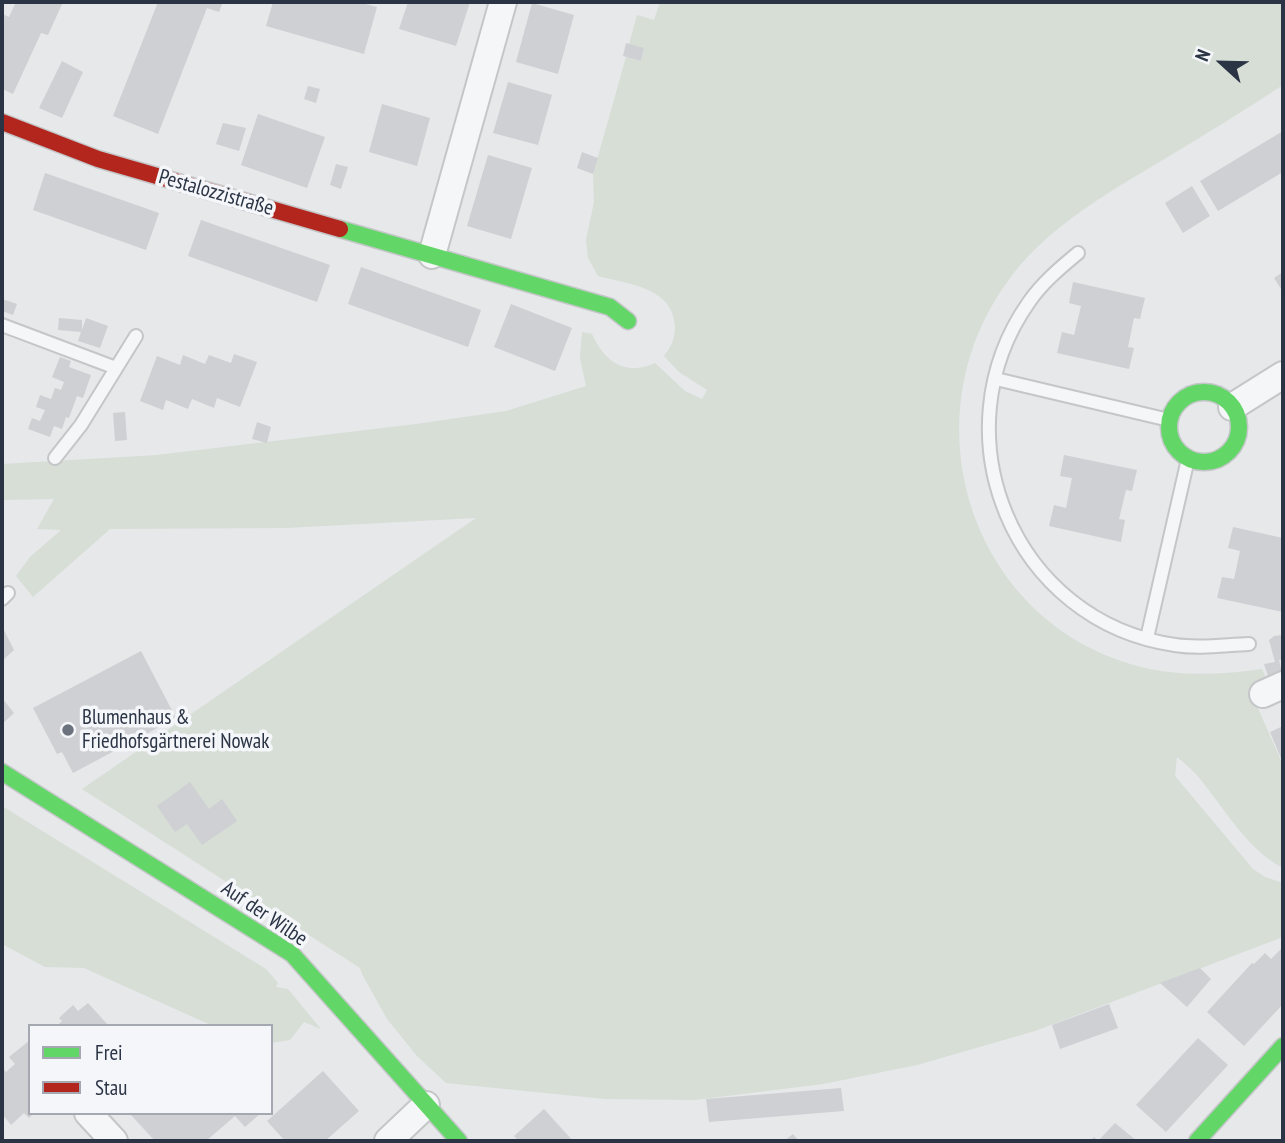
<!DOCTYPE html>
<meta charset="utf-8">
<style>
body{margin:0}
#map{position:relative;width:1285px;height:1143px;overflow:hidden;background:#e6e8ea;font-family:"PT Sans Narrow",sans-serif}
canvas{display:block}
.frame{position:absolute;inset:0;border:4px solid #2b3445;pointer-events:none}
.legend{position:absolute;left:28px;top:1024px;width:245px;height:91px;box-sizing:border-box;background:#f4f6f9;border:2px solid #a4a8b1;margin:0;padding:9px 12px;list-style:none;font-size:21px;color:#2b3445}
.legend li{display:flex;align-items:center;gap:14px;height:35px}
.legend b{width:35px;border:2px solid #a4a8b1}
.north{position:absolute;left:1187px;top:28px;width:70px;height:70px;-webkit-text-stroke:5px #f4f6f9;paint-order:stroke;rotate:292deg;font-size:19px;font-weight:700;line-height:28px;text-align:center;color:#2b3445}
.north::after{content:'';display:block;margin:auto;width:24px;height:32px;background:#2b3445;clip-path:polygon(50% 0,100% 100%,50% 72%,0 100%)}
</style>
<div id="map">
<canvas width="1285" height="1143"></canvas>
<div class="frame"></div>
<ul class="legend">
<li><b style="height:9px;background:#63d668"></b>Frei</li>
<li><b style="height:9px;background:#b3261e"></b>Stau</li>
</ul>
<div class="north">N</div>
</div>
<script>
const g = document.querySelector('canvas').getContext('2d');
g.lineJoin = 'round';
function paint(path, color) { g.fillStyle = color; g.fill(path, 'evenodd'); }
function stroke(path, color, width, dash) { g.strokeStyle = color; g.lineWidth = width; g.lineCap = dash ? 'butt' : 'round'; g.setLineDash(dash || []); g.stroke(path); }
function drawText(font, color, halo, rows, align = 'center') {
  g.font = font + ' "PT Sans Narrow",sans-serif'; g.lineWidth = 7; g.setLineDash([]); g.textBaseline = 'middle'; g.strokeStyle = halo; g.fillStyle = color; for (const [text, x, y, turn = 0] of rows) {
    g.save(); g.translate(x, y); g.rotate((+turn || 0) * Math.PI / 180); g.textAlign = isNaN(turn) ? turn : align; if (halo) g.strokeText(text, 0, 0); g.fillText(text, 0, 0); g.restore();
  }
}
paint(new Path2D(`
 M660,2H1283V85C1245,110 1206,134 1166,158C1108,193 1044,228 1005,285C912,417 966,607 1121,661C1166,677 1215,676 1262,669L1267,680L1249,688L1283,765V868C1247,849 1226,811 1201,780C1194,771 1185,764 1177,757L1175,776L1253,869L1265,877L1283,883V937L1035,1031L917,1065L823,1084L695,1100L605,1099L446,1083L417,1056L387,1019L362,974L360,968L82,789L476,518L286,528L110,529L33,597L16,576L30,557L61,530L37,529L54,499L2,500V464L157,455L416,424L506,411L586,386L580,358L582,332L592,334C604,361 625,377 655,363L685,391L702,399L707,390L679,372L664,356C672,346 675,338 675,326C673,287 628,284 598,276L588,258L586,240L594,202L593,174L626,57L641,61L644,49L629,44L637,15L654,20Z
 M2,806L266,969L278,983L276,987L288,989L321,1029L304,1022L290,1040L271,1043V1026H213L84,968L45,967L2,944Z`), '#d6ded6');
paint(new Path2D(`
 M16,2H63L48,35L41,33L13,94L2,89V14L9,17Z
 M158,2H223L219,12L207,8L158,134L113,116Z
 M273,2H358L377,7L364,54L266,26Z
 M408,2H470L456,46L399,29Z
 M532,3L574,15L558,74L516,62Z
 M626,43L644,48L641,61L623,56Z
 M62,61L83,72L62,118L39,108Z
 M508,82L552,95L538,145L493,133Z
 M308,86L320,89L316,103L304,99Z
 M382,104L430,118L417,166L369,152Z
 M258,114L325,137L307,188L241,165Z
 M223,123L246,128L239,151L216,144Z
 M1283,131V172L1218,211L1200,181Z
 M582,152L598,158L593,174L577,168Z
 M488,155L532,168L511,239L467,226Z
 M336,164L348,167L341,189L330,185Z
 M45,173L159,213L146,250L33,210Z
 M1192,186L1210,216L1183,233L1165,203Z
 M201,220L330,265L317,302L188,256Z
 M361,267L481,310L468,347L348,304Z
 M1283,272V292L1274,278Z
 M1073,282L1145,298L1140,319L1134,318L1128,347L1134,348L1129,369L1057,353L1062,332L1074,335L1081,306L1069,303Z
 M2,299L17,304L13,315L2,311Z
 M511,304L572,328L555,371L494,347Z
 M59,318L82,320V330L86,318L108,326L100,348L78,341L81,332L58,330Z
 M234,354L257,362L240,407L217,398L214,408L192,399L188,409L166,400L163,410L140,401L157,356L180,365L183,355L205,364L209,355L231,363Z
 M60,357L71,361L69,367L91,375L83,398L77,396L69,418L66,417L62,429L54,426L50,437L28,429L32,418L40,421L45,410L36,407L40,395L51,399L55,388L61,390L64,382L52,377Z
 M125,412L127,440L115,441L113,413Z
 M257,422L271,427L267,443L252,439Z
 M1064,455L1137,470L1132,491L1126,490L1119,519L1125,520L1121,542L1049,526L1054,505L1066,508L1072,478L1060,476Z
 M1233,527L1283,538V612L1217,598L1222,577L1234,579L1240,551L1228,548Z
 M2,626L14,650L2,661Z
 M1283,635V659L1279,660L1282,673L1268,676L1264,664L1275,662L1269,640L1274,636Z
 M141,651L176,718L73,773L62,752L57,754L33,708Z
 M2,698L14,713L2,724Z
 M1283,726V763L1270,732Z
 M190,782L209,809L222,799L237,821L202,845L187,824L175,832L157,806Z
 M1281,949L1283,951V1004L1244,1046L1207,1012L1252,963L1254,964L1265,953L1271,959Z
 M1200,968L1211,979L1187,1007L1160,983Z
 M88,1003L109,1026H57L62,1021L59,1018L73,1005L78,1011Z
 M1109,1004L1118,1028L1060,1049L1052,1025Z
 M1198,1038L1228,1065L1166,1132L1136,1105Z
 M30,1040V1113H34L29,1118L24,1113L11,1125L2,1114V1067L6,1072L15,1064L9,1057Z
 M323,1071L359,1111L325,1141H285L267,1121Z
 M841,1088L844,1111L709,1122L706,1099Z
 M544,1109L573,1141H519L514,1136Z
 M133,1113H261L245,1127L235,1116L206,1141H155L131,1115Z
 M1115,1123L1137,1141H1090L1094,1137L1098,1141Z
 M793,1134L799,1141H784Z`), '#ced0d3');
const lane = new Path2D(`
 M1078,253C1060,268 1042,283 1029,302C936,434 1013,622 1175,645C1199,649 1224,645 1249,644
 M2,325L116,368
 M996,379L1169,420
 M55,458L81,425L136,336
 M2,599L8,593
 M1147,638L1188,459`);
const street = new Path2D(`
 M432,255L503,2
 M1232,407L1283,375
 M1263,694L1283,685
 M88,1113L114,1141
 M388,1141L426,1105`);
const fast = new Path2D(`
 M340,229L610,307L628,321
 M1169 427a35 35 0 1 1 70 0a35 35 0 1 1-70 0Z
 M2,772L292,954L459,1141
 M1197,1141L1283,1046`);
const jam = new Path2D(`
 M2,122L98,159L340,229`);
stroke(lane, '#c4c6c8', 16);
stroke(street, '#c4c6c8', 30);
stroke(fast, '#c4c6c8', 19);
stroke(jam, '#c4c6c8', 19);
stroke(lane, '#f5f6f7', 12);
stroke(street, '#f5f6f7', 26);
stroke(fast, '#63d668', 16);
stroke(jam, '#b3261e', 16);
for (const [x, y, r, color] of [
 [68,730,7,"#6c737f"]
]) { const dot = new Path2D(); dot.arc(x, y, r, 0, 2 * Math.PI); g.fillStyle = color; g.fill(dot); stroke(dot, '#f4f6f9', 2.5); }
drawText('21px', '#2b3445', '#f4f6f9', [
 ["Pestalozzistraße",216,193,16],
 ["Auf der Wilbe",264,914,34]
]);
drawText('21px', '#2b3445', '#f4f6f9', [
 ["Blumenhaus &",82,718],
 ["Friedhofsgärtnerei Nowak",82,742]
], 'left');
</script>
